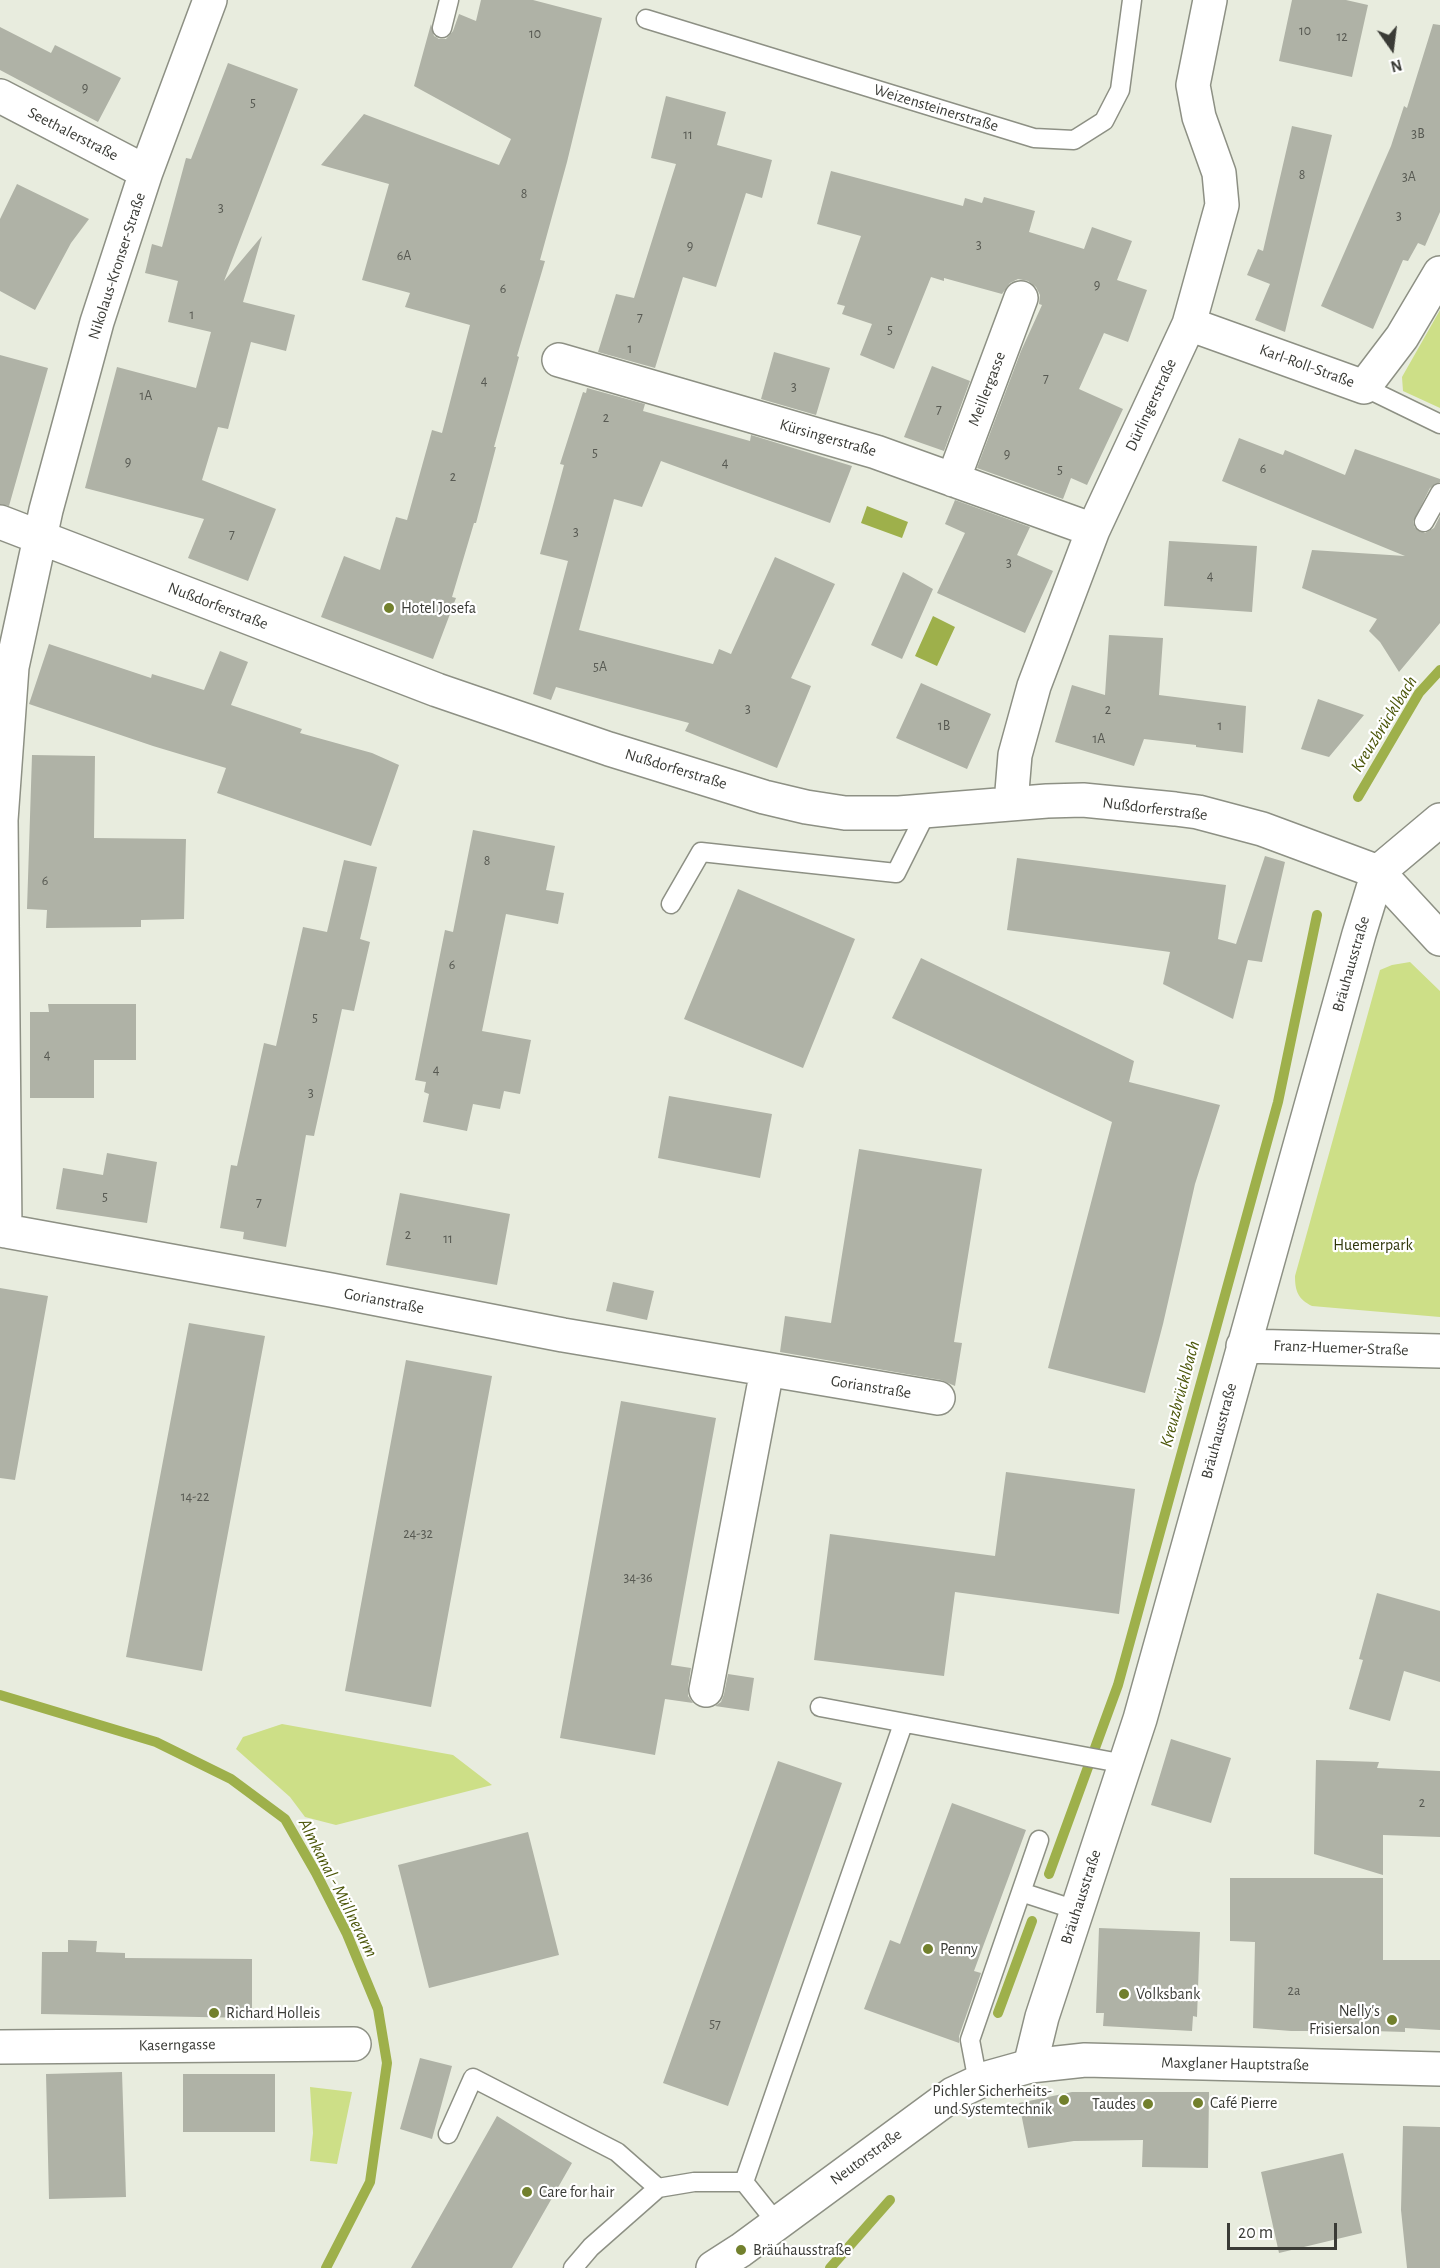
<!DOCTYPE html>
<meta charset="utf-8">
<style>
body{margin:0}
#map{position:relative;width:1440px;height:2268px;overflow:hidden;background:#e8ecde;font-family:"Alegreya Sans",sans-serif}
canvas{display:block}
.north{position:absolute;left:1362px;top:18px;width:60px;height:60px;-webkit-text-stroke:4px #fff;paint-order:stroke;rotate:166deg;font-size:16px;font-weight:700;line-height:24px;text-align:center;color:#3a3b36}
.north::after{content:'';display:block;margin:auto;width:21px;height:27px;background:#3a3b36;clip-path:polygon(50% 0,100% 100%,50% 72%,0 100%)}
.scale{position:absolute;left:1227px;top:2223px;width:110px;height:27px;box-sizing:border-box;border:3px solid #3a3b36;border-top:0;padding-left:8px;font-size:18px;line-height:21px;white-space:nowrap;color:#3a3b36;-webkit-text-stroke:4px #fff;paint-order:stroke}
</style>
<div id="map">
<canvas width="1440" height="2268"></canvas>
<div class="north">N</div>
<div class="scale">20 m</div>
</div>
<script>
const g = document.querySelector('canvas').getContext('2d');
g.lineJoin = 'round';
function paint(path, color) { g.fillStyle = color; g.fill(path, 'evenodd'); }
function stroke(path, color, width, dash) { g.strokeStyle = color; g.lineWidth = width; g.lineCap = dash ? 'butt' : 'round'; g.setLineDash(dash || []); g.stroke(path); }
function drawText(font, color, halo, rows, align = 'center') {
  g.font = font + ' "Alegreya Sans",sans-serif'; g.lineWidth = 4.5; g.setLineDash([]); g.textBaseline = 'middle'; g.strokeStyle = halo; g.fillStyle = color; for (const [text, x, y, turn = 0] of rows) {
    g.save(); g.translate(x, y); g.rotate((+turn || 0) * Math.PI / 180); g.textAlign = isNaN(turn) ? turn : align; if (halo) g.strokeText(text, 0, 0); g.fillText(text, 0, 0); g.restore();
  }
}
paint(new Path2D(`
 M1440,310V408L1403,391L1402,377Z
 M1410,962L1440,991V1317L1312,1306C1298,1299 1295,1291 1295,1276L1380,970L1392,965Z
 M282,1724L453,1755L492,1785L336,1825L305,1817L290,1797L236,1749L243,1737Z
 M310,2087L352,2092L337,2164L310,2161L313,2133Z`), '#cddf87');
paint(new Path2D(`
 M867,506L908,522L902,538L861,523Z
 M933,616L955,627L937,666L915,656Z`), '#9eb04b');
stroke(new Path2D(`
 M1358,797L1419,693L1440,670
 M0,1695L156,1742L231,1779L285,1819L316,1873L347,1934L378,2009L387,2063L370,2182L326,2268
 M1049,1874L1118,1685L1278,1102L1317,915
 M998,2013L1032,1921
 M830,2268L890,2200`), '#9eb04b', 10);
paint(new Path2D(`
 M481,0H533L602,18L567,162L540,260L545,261L517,356L519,357L494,447H496L476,523H474L452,597L456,598L433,659L321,617L344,556L380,570L396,517L407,520L432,430L442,433L470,325L405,307L410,293L362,280L389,184L321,165L364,114L499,165L511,139L414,86L431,24L434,36L439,39H446L453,31L459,14L476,21Z
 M1292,0H1346L1368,5L1352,77L1279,61Z
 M1433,24L1440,25V212L1425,246L1418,243L1408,261L1403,260L1373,329L1321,306L1391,146L1404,106L1407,108Z
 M0,27L51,53L55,45L121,78L98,122L0,70Z
 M228,63L298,89L224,281L262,236L243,302L295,315L286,351L251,342L228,429L218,427L202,480L276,509L248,581L188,558L204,519L85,488L117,367L196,388L211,332L168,322L178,281L145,273L152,244L162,247L186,158L191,159Z
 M666,96L726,112L717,145L772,160L762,198L746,193L716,287L683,277L655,368L598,352L616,294L634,298L676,164L651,158Z
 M1292,126L1332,135L1285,332L1255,320L1270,284L1247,275L1258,249L1263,251Z
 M831,171L963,206L965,198L982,203L984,197L1035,211L1029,232L1084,249L1092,227L1132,241L1117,280L1147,290L1128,342L1104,333L1079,389L1123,409L1087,485L1071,478L1063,499L977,468L1021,351L1042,305L1039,304L1040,295L1036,287L1028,281L1018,279L1010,283L1002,294L944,278V281L931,277L894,369L860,355L872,324L842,314L845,306L837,304L861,236L817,224Z
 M17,184L89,219L71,243L35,310L0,291V219Z
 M774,352L830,368L816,415L761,399Z
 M0,355L48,368L9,506L0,504Z
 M932,366L970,381L944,451L904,437Z
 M587,388L645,404L643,411L750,441L751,435L852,466L830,523L661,461L642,507L614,499L579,630L713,664L719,649L731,654L775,557L835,584L791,678L811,686L777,768L685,731L689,723L556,687L551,700L533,694L568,561L540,554L564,465L560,464L583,392L586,393Z
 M1239,438L1283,455L1285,450L1345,475L1355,449L1440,479V482L1430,488L1413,522L1415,528L1425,533L1434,528L1440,516V623L1399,672L1380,642L1369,631L1377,619L1302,588L1312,550L1405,556L1222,481Z
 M955,500L1030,527L1017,555L1053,571L1025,633L937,593L965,533L945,524Z
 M1169,541L1257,546L1252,612L1164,606Z
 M903,572L933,589L902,659L871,645Z
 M1109,635L1163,638L1159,695L1246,706L1243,753L1196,747V745L1144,739L1134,766L1055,742L1072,685L1105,695Z
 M49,644L151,678L152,674L204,690L220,651L248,662L231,705L302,729L300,733L372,753L399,765L371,846L217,793L226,768L153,746L29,704Z
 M921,683L991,714L967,769L896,738Z
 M1318,699L1364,715L1329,757L1301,749Z
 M32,755L95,756L94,838L186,839L184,919L141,920V927L46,928L47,910L27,909Z
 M473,830L555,846L546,890L564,893L558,924L506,914L482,1031L531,1040L520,1094L504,1091L500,1109L473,1104L467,1131L423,1122L429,1094L424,1092L426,1082L415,1080L445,930L453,932Z
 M1265,856L1285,862L1262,962L1248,960L1233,1019L1163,984L1170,952L1007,930L1017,858L1226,885L1218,939L1236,944Z
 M344,860L377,867L360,939L370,942L354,1011L342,1009L314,1136L306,1135L286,1247L243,1239L244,1232L220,1228L231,1165L237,1166L264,1043L276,1046L303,927L327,932Z
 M738,889L855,939L803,1068L684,1019Z
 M921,958L1134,1061L1129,1082L1220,1105L1195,1184L1163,1324L1145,1393L1048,1368L1112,1122L892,1018Z
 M48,1004H136V1060H94V1098H30V1012H49Z
 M669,1096L772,1114L760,1178L658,1158Z
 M859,1149L982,1169L954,1342L962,1343L955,1386L941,1380L780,1352L785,1316L831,1323Z
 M107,1153L157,1162L147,1223L56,1209L63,1168L103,1175Z
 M400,1193L510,1214L497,1285L386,1265Z
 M613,1282L654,1291L647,1320L606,1311Z
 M0,1288L48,1296L15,1480L0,1478Z
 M189,1323L265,1336L202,1671L126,1657Z
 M406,1360L492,1376L431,1707L345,1691Z
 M621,1401L716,1418L671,1665L691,1668L688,1687V1696L693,1703L665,1699L655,1755L560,1738Z
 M1006,1472L1135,1489L1119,1614L955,1592L944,1676L814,1660L830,1534L995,1556Z
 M1377,1593L1440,1611V1682L1404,1671L1390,1721L1349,1709L1363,1660L1359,1659Z
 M728,1674L754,1678L749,1711L715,1706L721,1702L724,1694Z
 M1171,1739L1231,1758L1211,1823L1151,1805Z
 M1316,1760L1379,1762L1377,1768L1440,1771V1837L1383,1835V1875L1314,1854Z
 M778,1761L842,1783L728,2106L663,2083Z
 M952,1803L1026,1830L974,1971L981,1973L959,2036V2043L864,2009L890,1940L900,1944Z
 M528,1832L559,1955L429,1988L398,1865Z
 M1230,1878H1383V1960H1440V2030L1405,2028V2032L1308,2029V2031H1291L1253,2028L1255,1942L1230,1941Z
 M1099,1928L1200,1932L1197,2017L1193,2016L1192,2031L1103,2026L1104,2013H1096Z
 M68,1940L97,1941L96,1952L125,1953V1958L252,1959V2018L41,2014L42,1952H68Z
 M420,2058L452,2066L432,2139L400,2129Z
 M122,2072L126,2197L49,2199L46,2074Z
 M183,2074H275V2132H183Z
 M1072,2092H1209L1208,2168L1142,2167L1143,2140L1074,2141L1028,2148L1019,2103Z
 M497,2116L572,2163L512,2268H411Z
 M1403,2126L1440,2127V2268H1407L1401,2210Z
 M1343,2153L1362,2233L1279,2253L1261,2172Z`), '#afb2a6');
const service = new Path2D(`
 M646,19L1034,138L1074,140L1104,121L1120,90L1132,0
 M442,28L449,0
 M1364,387L1440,424
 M1424,522L1440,493
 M671,904L701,852L896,873L927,811
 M820,1707L1125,1764
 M1021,1892L1076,1910
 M978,2082L970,2040L1039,1840
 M448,2134L473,2078L617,2152L658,2188
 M744,2182L903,1724
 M573,2268L591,2247L658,2188L694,2182H744L776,2222`);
const minor = new Path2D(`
 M0,96L146,172
 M1189,324L1364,387L1402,337L1440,273
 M559,360L876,452L1093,530
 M953,480L1021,298
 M0,522L437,690L609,749L764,797L806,807L845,813H899L1047,801L1083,800L1175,809L1198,812L1262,829L1378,872L1440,939
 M1011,803L1015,755L1034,686L1093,530L1189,324L1222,205L1219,173L1199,117L1193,85L1210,0
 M0,1230L331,1290L563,1335L938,1398
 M5,1231L1,820L12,667L46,510L97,322L146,172L210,0
 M1243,1346L1440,1351
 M706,1690L767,1370
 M0,2047L354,2044
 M1030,2066L1042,2017L1140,1719L1359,934L1378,872L1440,820`);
const tertiary = new Path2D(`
 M713,2268L741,2250L953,2094L987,2078L1030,2066L1085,2060L1440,2069`);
stroke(service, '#8d9084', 21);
stroke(minor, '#8d9084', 36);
stroke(tertiary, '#8d9084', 36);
stroke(service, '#fff', 18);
stroke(minor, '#fff', 33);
stroke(tertiary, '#fff', 33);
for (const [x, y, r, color] of [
 [389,608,6,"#72802d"],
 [928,1949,6,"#72802d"],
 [1124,1994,6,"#72802d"],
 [214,2013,6,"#72802d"],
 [1392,2020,6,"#72802d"],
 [1064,2100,6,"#72802d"],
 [1198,2103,6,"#72802d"],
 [1148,2104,6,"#72802d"],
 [527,2192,6,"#72802d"],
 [741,2250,6,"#72802d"]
]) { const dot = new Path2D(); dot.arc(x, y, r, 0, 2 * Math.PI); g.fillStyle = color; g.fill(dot); stroke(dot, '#fff', 2); }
drawText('14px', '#575952', null, [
 ["10",1305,31],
 ["10",535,34],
 ["12",1342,37],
 ["9",85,88],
 ["5",253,103],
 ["3B",1418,134],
 ["11",688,135],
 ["8",1302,175],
 ["3A",1409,177],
 ["8",524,194],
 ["3",221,208],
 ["3",1399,216],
 ["3",979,245],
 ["9",690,246],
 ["6A",404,256],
 ["9",1097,285],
 ["6",503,289],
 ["1",192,315],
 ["7",640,317],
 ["5",890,330],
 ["1",630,349],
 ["7",1046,378],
 ["4",484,381],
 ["3",794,387],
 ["1A",146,396],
 ["7",939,409],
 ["2",606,418],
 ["5",595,453],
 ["9",1007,454],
 ["9",128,462],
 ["4",725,463],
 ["6",1263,469],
 ["5",1060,470],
 ["2",453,477],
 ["3",576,532],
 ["7",232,534],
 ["3",1009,563],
 ["4",1210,576],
 ["5A",600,667],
 ["3",748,709],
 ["2",1108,710],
 ["1B",944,726],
 ["1",1220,726],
 ["1A",1099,739],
 ["8",487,861],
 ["6",45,881],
 ["6",452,965],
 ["5",315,1018],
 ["4",47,1055],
 ["4",436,1070],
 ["3",311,1093],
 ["5",105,1197],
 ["7",259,1202],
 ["2",408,1235],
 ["11",448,1239],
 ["14-22",195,1497],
 ["24-32",418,1534],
 ["34-36",638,1578],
 ["2",1422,1803],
 ["2a",1294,1991],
 ["57",715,2024]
]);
drawText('16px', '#3a3b36', '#fff', [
 ["Weizensteinerstraße",936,108,17],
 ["Seethalerstraße",73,134,27],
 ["Nikolaus-Kronser-Straße",117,266,-72],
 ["Karl-Roll-Straße",1307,366,20],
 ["Meillergasse",987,389,-69],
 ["Dürlingerstraße",1151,405,-65],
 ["Kürsingerstraße",828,438,16],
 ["Nußdorferstraße",218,606,21],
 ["Nußdorferstraße",676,769,17],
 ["Nußdorferstraße",1155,809,7],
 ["Bräuhausstraße",1351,964,-74],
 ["Gorianstraße",384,1301,11],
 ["Franz-Huemer-Straße",1341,1348,2],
 ["Gorianstraße",871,1387,9],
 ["Bräuhausstraße",1219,1431,-75],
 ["Bräuhausstraße",1081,1897,-72],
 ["Kaserngasse",177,2045,-1],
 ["Maxglaner Hauptstraße",1235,2064,1],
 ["Neutorstraße",866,2157,-36]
]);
drawText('16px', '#3a3b36', '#fff', [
 ["Hotel Josefa",401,608],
 ["Penny",940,1949],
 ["Volksbank",1136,1994],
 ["Nelly's",1380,2011,"right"],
 ["Frisiersalon",1380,2029,"right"],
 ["Richard Holleis",226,2013],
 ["Pichler Sicherheits-",1052,2091,"right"],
 ["und Systemtechnik",1052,2109,"right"],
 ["Café Pierre",1210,2103],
 ["Taudes",1136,2104,"right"],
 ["Care for hair",539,2192],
 ["Bräuhausstraße",753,2250]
], 'left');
drawText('16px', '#2f360a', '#fff', [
 ["Huemerpark",1373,1245]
]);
drawText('italic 18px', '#4b5609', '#fff', [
 ["Kreuzbrücklbach",1384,724,-58],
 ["Kreuzbrücklbach",1180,1394,-75],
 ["Almkanal - Müllnerarm",338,1888,63]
]);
</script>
